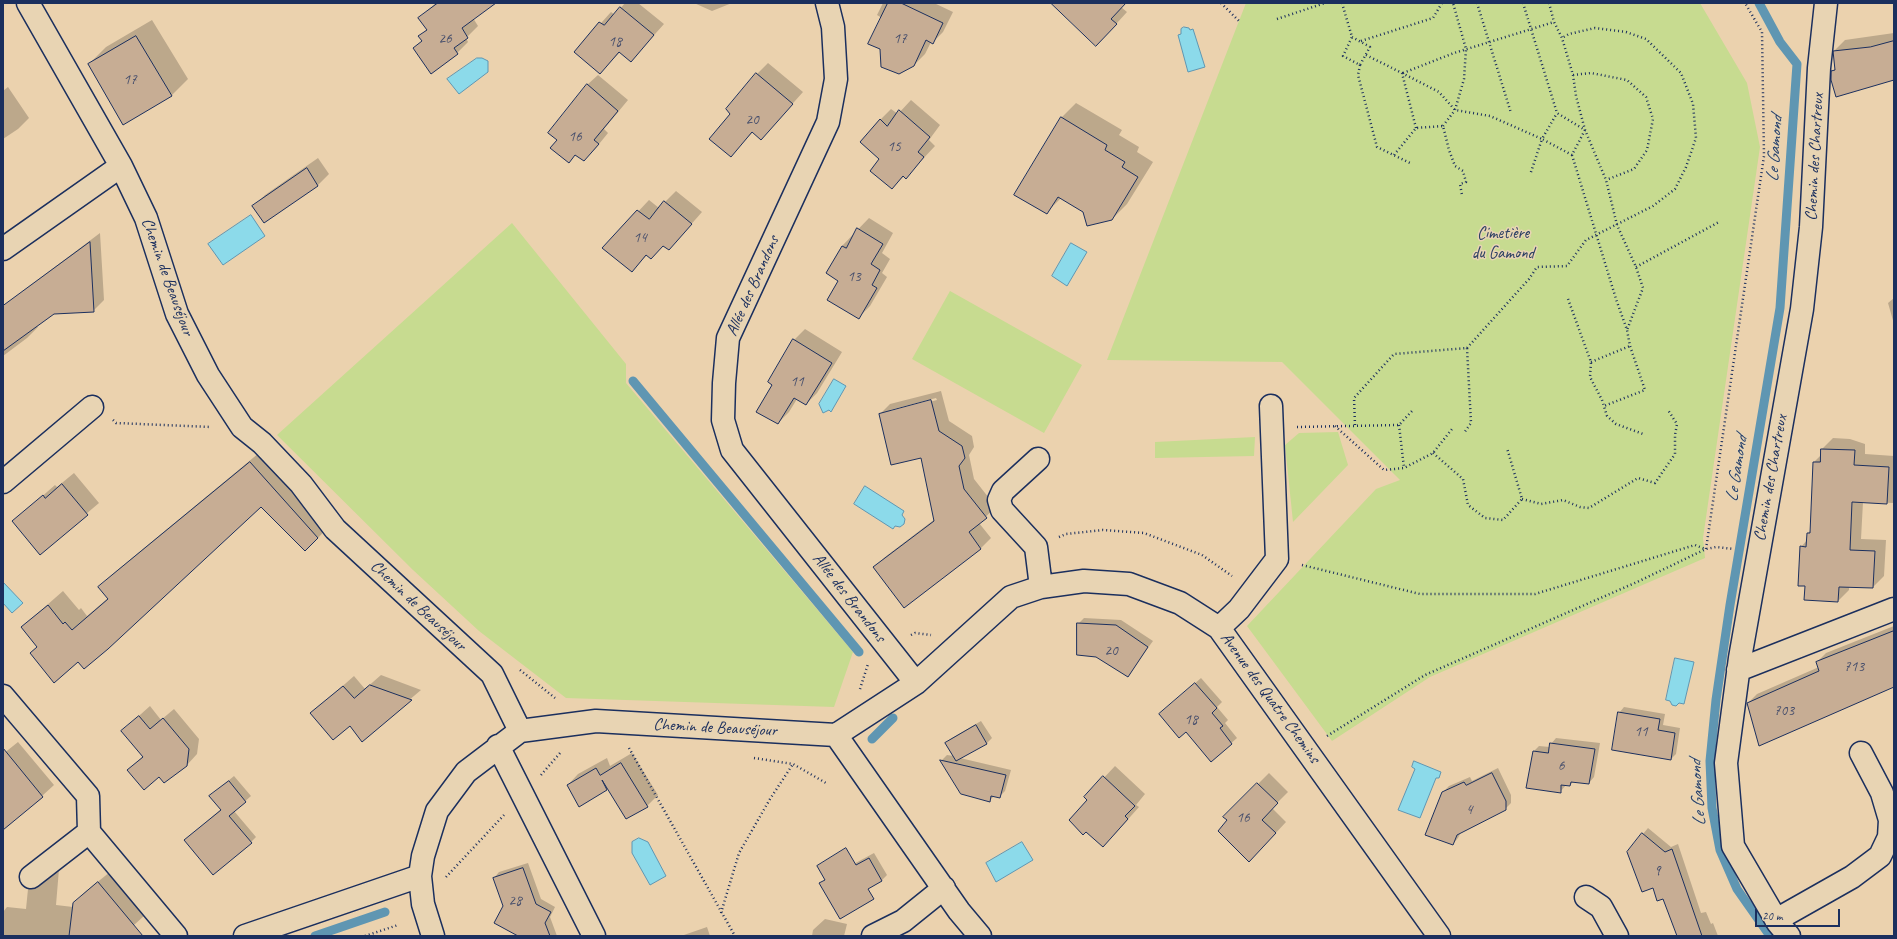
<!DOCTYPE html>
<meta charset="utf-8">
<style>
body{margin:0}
#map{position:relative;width:1897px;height:939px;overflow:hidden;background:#ebd2ae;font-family:Caveat,sans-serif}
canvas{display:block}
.frame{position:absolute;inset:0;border:4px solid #1b2f5e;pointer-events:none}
.scale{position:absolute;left:1755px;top:909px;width:85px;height:18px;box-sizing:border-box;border:2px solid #1b2f5e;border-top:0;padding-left:5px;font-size:12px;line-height:14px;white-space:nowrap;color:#1b2f5e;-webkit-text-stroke:3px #e8d4b3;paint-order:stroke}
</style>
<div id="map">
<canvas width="1897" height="939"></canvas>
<div class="frame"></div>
<div class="scale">20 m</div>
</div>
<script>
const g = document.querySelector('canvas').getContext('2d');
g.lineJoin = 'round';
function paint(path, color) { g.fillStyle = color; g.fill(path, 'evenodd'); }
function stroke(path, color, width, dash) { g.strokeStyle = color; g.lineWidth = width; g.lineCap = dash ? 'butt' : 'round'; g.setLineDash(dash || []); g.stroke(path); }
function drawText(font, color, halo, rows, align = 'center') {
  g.font = font + ' Caveat,sans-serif'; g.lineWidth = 3; g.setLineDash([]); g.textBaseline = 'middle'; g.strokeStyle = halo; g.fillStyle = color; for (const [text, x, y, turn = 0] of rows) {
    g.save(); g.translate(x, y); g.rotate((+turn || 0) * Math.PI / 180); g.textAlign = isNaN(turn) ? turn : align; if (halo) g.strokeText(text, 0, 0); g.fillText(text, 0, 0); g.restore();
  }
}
paint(new Path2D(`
 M1246,3H1700L1747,83L1760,147L1703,538L1705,558L1430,677L1332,741L1247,626L1376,489L1400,480L1282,362L1107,360Z
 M512,223L626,364V383L853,652L834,707L566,698L479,631L413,570L277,435Z
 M950,291L1082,365L1044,433L912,359Z
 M1338,432L1348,465L1293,522L1285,445L1299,433Z
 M1255,437L1254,456L1155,458V442Z`), '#c7db90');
const water = new Path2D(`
 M1184,27L1189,28L1190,30L1193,29L1205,67L1188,72L1178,35L1181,34V29Z
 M477,58H482L488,61V72L459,94L447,79Z
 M251,215L265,236L223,265L208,244Z
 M1071,243L1087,252L1067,286L1052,276Z
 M834,379L846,386L831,412L829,410L823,413L819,404Z
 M865,486L904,511L902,515L905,519L904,524L900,527L895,526L893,529L854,504Z
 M3,582L23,603L12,613L3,603Z
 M1675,658L1694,662L1684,704L1679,703L1676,706L1672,705L1670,701L1666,700Z
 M1414,761L1441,772L1439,778H1436L1420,818L1398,810L1415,769L1412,767Z
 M639,838L648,842L666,876L650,885L632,853V842Z
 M1022,842L1033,860L996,882L986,863Z`);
paint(water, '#8cdaea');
stroke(water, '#5f96b2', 1);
paint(new Path2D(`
 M436,3H489L473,18L478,26L466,38L468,42L457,53L414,48L423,40L420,36L427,29L419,18Z
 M625,3H638L664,24L631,61L620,52L600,73L575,52L611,12L615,15Z
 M694,3H732L712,11Z
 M883,3H934L953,12L943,32L932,43L931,42L925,54L914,65L882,18L877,15Z
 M1060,3H1125L1121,7L1127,12L1107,34Z
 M152,20L188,79L171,96L89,64L106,47Z
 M1894,33V78L1832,72L1836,68L1834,51L1845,40Z
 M768,63L803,92L761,139L753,132L731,155L736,109L757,74Z
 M598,75L628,100L604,129L608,133L595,149L584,160L576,154L569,162L558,140L587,85Z
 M8,87L29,118L18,129L3,139V91Z
 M911,100L940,125L929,140L935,146L906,177L904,176L892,188L880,159V120L891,109L898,114Z
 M1076,103L1122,130L1119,135L1139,147L1137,152L1153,162L1127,204L1112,219L1084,212L1061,198L1047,212L1061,118Z
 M318,158L329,174L318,185L264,222L254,206L265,195Z
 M676,191L702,212L680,237L664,245L651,258L647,255L632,271L604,248L649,200L659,208Z
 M869,218L893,233L882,253L890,259L882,273L887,277L870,306L859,317L839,281L842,246Z
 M100,233L104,300L93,311L53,313L36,325L38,327L27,338L3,356V306Z
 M1894,298V324L1888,303Z
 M805,329L842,352L817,393L806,404L797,399L789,412L778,423L774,385L794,340Z
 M941,391L949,421L972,436L974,447L969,455L974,479L996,507L979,523L991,538L981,548L904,607L875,567L885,557L935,519L922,457L880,414L890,404ZM936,398L937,400L890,412V410Z
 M1833,438L1850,439L1865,444V454L1894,456V503L1863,502L1861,539L1886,540L1884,576L1873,587L1849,586V590L1838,601L1806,585L1801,547L1808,539V533L1811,530L1814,462L1821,455L1822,449Z
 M265,448L332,523L318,538L261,506L79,661L38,647L22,627L63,591L79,610L81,608L87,616L108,598L99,587L114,573Z
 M74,473L99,503L40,553L14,521L55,485L57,487Z
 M1084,618L1121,620L1153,641L1128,675L1078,624Z
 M1894,626V686L1748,703L1757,694L1819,667L1817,662L1826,653Z
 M381,675L421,690L362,740L350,725L312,713L354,676L365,689Z
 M1201,678L1222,702L1217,707L1228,720L1225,723L1237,738L1211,761L1186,731L1160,714Z
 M150,706L161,720L174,709L199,739L197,754L187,765L160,776L128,770L143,756L122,731Z
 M1624,707L1665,714L1663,725L1680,728L1676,754L1671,759L1619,713Z
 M981,721L992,738L987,743L960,758L1011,770L1005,791L999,797L994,796L989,801L962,793L942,760L947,755L954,756L946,743L952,738Z
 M1556,738L1600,743L1594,777L1589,783L1574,781L1570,785H1566L1560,792L1534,751L1539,746L1550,747L1551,744Z
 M18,742L54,785L42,796L3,814V754Z
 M632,753L658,795L647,806L608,788L606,790L568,785L578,774L607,758L610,766Z
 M1115,766L1145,794L1136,805L1139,807L1114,835L1086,830L1088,800L1086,797Z
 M1498,768L1511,795V803L1505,809L1461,832L1458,838L1453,844L1443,792L1449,786L1470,777L1472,781Z
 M1269,773L1288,792L1272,808L1286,822L1260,850L1225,817Z
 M234,776L251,796L234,811L256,837L251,842L185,840L221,809L216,791Z
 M1648,828L1671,847L1678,844L1701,913L1706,912L1711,924L1713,923L1718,936H1678L1664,898L1628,852Z
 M874,853L887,875L881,881L850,866Z
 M528,863L541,899L555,907L550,917L557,936H520L504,906L494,878L499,872Z
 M59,869L56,905L73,907L74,904L85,892L110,872L145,915L122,936H3V912L7,907L26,909L28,889L39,878L44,879L51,876Z
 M825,919L847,924L844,936H812L813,930Z
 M707,927L710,936H681Z`), '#0003');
stroke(new Path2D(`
 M1759,3L1780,42L1797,64L1780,308L1730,605L1716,700L1710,761L1712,808L1720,850L1737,889L1770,936
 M633,381L859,652
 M872,739L893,718
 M315,936L385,912`), '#5f96b2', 9);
const building = new Path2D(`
 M438,3H496L462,28L468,38L454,48L458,54L431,74L413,48L422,41L418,36L427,30L418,18Z
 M888,3H901L943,23L933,44L926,40L914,66L899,74L881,67L880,49L868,44Z
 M1051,3H1126L1111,19L1117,24L1096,46Z
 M620,7L654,35L631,62L619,52L600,74L574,52L599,22L604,25Z
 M136,36L172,96L123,125L88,64Z
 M1894,41V80L1836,97L1831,80V71L1835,70L1833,51L1870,47Z
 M756,73L793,104L761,140L752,132L731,157L709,139L730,114L726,109Z
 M587,84L618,111L594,140L599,144L584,161L575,155L569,163L550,148L557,140L548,133Z
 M899,110L930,137L918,152L924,157L906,179L903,176L892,189L870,171L879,159L860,142L880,119L887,126Z
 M1061,117L1107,145L1105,150L1125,162L1122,167L1138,177L1112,220L1087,226L1083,212L1058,197L1047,214L1014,195Z
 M307,168L318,186L264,223L252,206Z
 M664,201L692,224L669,250L663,246L651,259L646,255L632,272L602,248L637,210L649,219Z
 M857,228L883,244L871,264L880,270L872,285L877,288L859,319L827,300L838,281L826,273L842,246L846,248Z
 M90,242L94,312L54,314L3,351V306Z
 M793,339L832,363L806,405L794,398L778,424L756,412L772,385L768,382Z
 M931,400L939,431L962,446L965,458L959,466L964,489L987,518L969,532L981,549L904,608L873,567L934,521L921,458L891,465L879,414Z
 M1821,449L1855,450L1854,465L1889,467L1887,504L1852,502L1850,550L1875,551L1873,588L1839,587L1838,602L1804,600L1805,586H1798L1800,546L1806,547L1807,533H1810L1813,462H1820Z
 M250,462L318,538L305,551L261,507L108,649L84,669L78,662L54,683L30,653L37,647L21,627L48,605L63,624L65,622L72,630L108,599L98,587Z
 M62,484L88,515L40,555L12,521L43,495L45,498Z
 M1077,623L1116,625L1148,647L1128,677L1096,657L1077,655Z
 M1894,631V687L1759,746L1747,703L1819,671L1816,662Z
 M1195,683L1217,708L1212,713L1223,726L1220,728L1232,744L1211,762L1186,732L1179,738L1159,714Z
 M370,685L412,700L362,742L350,726L333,740L310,713L343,686L354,698Z
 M1618,712L1660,719L1658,730L1675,733L1671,760L1612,750Z
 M139,716L150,729L163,718L189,749L187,766L164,783L159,777L144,790L127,770L143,757L121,731Z
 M976,725L987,744L956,761L945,743Z
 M1550,743L1595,749L1589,784L1571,782L1570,786L1561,785V793L1526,788L1533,751L1548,753Z
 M3,748L43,797L3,830Z
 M940,760L1006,775L1000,798L991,796L990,802L961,794Z
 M621,763L648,807L626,819L602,780L607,790L579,807L567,785L596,768L600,775Z
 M1492,773L1506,801V810L1457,835L1453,845L1425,835L1442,792L1464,782L1466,785Z
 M1103,776L1135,806L1125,816L1128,819L1103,847L1086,832L1083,835L1069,820L1087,800L1084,797Z
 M229,781L246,802L229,816L252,843L213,875L184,840L221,810L209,796Z
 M1257,783L1278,803L1262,820L1276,833L1249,862L1218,831L1227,820L1223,817Z
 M1642,833L1665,852L1672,849L1702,936H1677L1663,899L1657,901L1653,888L1642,892L1627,852Z
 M846,848L856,865L869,858L882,881L868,889L874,899L840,919L819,883L825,880L817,866Z
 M523,868L536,904L551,912L545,923L550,936H518L494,923L503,906L493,878Z
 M98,882L143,936H69L73,903Z`);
paint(building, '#c7ad94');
stroke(building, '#1b2f5e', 1);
const minor = new Path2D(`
 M28,3L121,166L146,218L177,314L208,375L242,427L262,443L301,484L335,529L492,674L520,731
 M827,3L833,27L836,79L828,122L728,338L724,383L723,420L732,450L916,683
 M3,249L121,166
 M1038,459L1003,491L999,500L1002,510L1036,547L1041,587
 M3,482L92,407
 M1219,628L1239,609L1277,559L1271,406
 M1738,670L1894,609
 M3,696L88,796L89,832L176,936
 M836,735L916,683L1011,597L1041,587L1084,581L1129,584L1180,603L1219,628L1439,936
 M836,735L959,911L980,936
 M498,746L594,936
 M31,877L89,832
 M1586,897L1601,907L1617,936
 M1776,920L1852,877L1880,856L1889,837L1890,820L1882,793L1861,753
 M245,936L420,876
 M433,936L423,904L420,876L423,856L437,811L466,772L520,731L596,721L836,735
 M873,936L903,921L944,888
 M1789,936L1778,923L1733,846L1726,763L1740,658L1802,309L1811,227L1819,68L1826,3`);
stroke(minor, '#1b2f5e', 25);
stroke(new Path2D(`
 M1221,3L1239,21
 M1342,3L1352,37L1343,56L1360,65L1370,47L1352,37
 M1477,3L1511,113
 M1523,3L1557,113L1585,130L1572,155L1542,139L1557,113
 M1549,3L1554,22L1562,38L1573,75L1576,96L1585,130L1606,180L1617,225L1636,267L1643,288L1627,330
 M1277,19L1325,3
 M1361,41L1433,18L1442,3
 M1366,55L1402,73L1416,128
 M1360,65L1358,75L1377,147L1410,163
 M1402,73L1439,92L1455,110L1490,116L1542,139L1530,175
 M1403,73L1454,53L1554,22
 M1573,75L1591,73L1627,80L1646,97L1653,119L1647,150L1634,169L1606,180
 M1443,126L1455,110L1464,79L1466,49L1453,3
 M1394,155L1416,128L1443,126L1449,150L1455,166L1463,171L1466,182L1460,184L1462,195
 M1572,155L1616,299L1627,330L1630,346L1645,390L1604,406
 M1636,267L1719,222
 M1568,299L1591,362L1590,377L1602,400L1607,416L1616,424L1643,434
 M1467,348L1529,279L1537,267L1567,266L1586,240L1653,206L1675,189L1686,167L1696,138L1693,104L1681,73L1646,39L1626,32L1595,28L1569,34L1562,38
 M1591,362L1630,346
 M113,420L116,423L211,427
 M1355,425L1354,398L1394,354L1467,348L1471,423L1464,433
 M1399,425L1404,468
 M1335,426L1384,470L1404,468L1433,453L1452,429
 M1297,427L1399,425L1412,411
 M1433,453L1463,479L1468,505L1485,518L1503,520L1522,499L1507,448
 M1522,499L1541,504L1563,500L1580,507L1589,508L1638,478L1655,483L1675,454V435L1677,424L1668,410
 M1059,537L1066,534L1103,530L1144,533L1202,555L1232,576
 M1706,549L1764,156L1762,32L1745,3
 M1302,565L1420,594H1535L1695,545L1705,549
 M911,635L915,633L931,635
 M520,670L555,698
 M860,689L868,664
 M1327,736L1425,675L1637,582L1706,549L1716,547L1734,549
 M629,748L735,936
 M754,758L793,764L826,783
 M541,775L560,753
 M446,877L504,815
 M721,913L739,853L770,799L793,764
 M365,936L398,925`), '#1b2f5e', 2.5, [1, 3]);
stroke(minor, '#e8d4b3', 22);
drawText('15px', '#464e6c', null, [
 ["26",445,39],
 ["17",900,39],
 ["18",615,42],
 ["17",130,80],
 ["20",752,120],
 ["16",575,137],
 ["15",894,147],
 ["14",640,238],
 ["13",854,277],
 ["11",797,382],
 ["20",1111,651],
 ["713",1854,667],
 ["703",1784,711],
 ["18",1191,720],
 ["11",1641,732],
 ["6",1561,766],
 ["4",1469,810],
 ["16",1243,818],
 ["9",1657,871],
 ["28",515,901]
]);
drawText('17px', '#1b2f5e', '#e8d4b3', [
 ["Chemin des Chartreux",1815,157,-87],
 ["Chemin de Beauséjour",167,277,70],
 ["Allée des Brandons",753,286,-66],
 ["Chemin des Chartreux",1771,478,-80],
 ["Allée des Brandons",849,598,52],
 ["Chemin de Beauséjour",418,606,43],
 ["Avenue des Quatre Chemins",1270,698,54],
 ["Chemin de Beauséjour",715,728,3]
]);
drawText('17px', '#2c4063', '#e8d4b3', [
 ["Cimetière",1503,234],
 ["du Gamond",1503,254]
]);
drawText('italic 18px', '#26406c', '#e8d4b3', [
 ["Le Gamond",1775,149,-86],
 ["Le Gamond",1737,469,-81],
 ["Le Gamond",1698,793,-94]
]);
</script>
